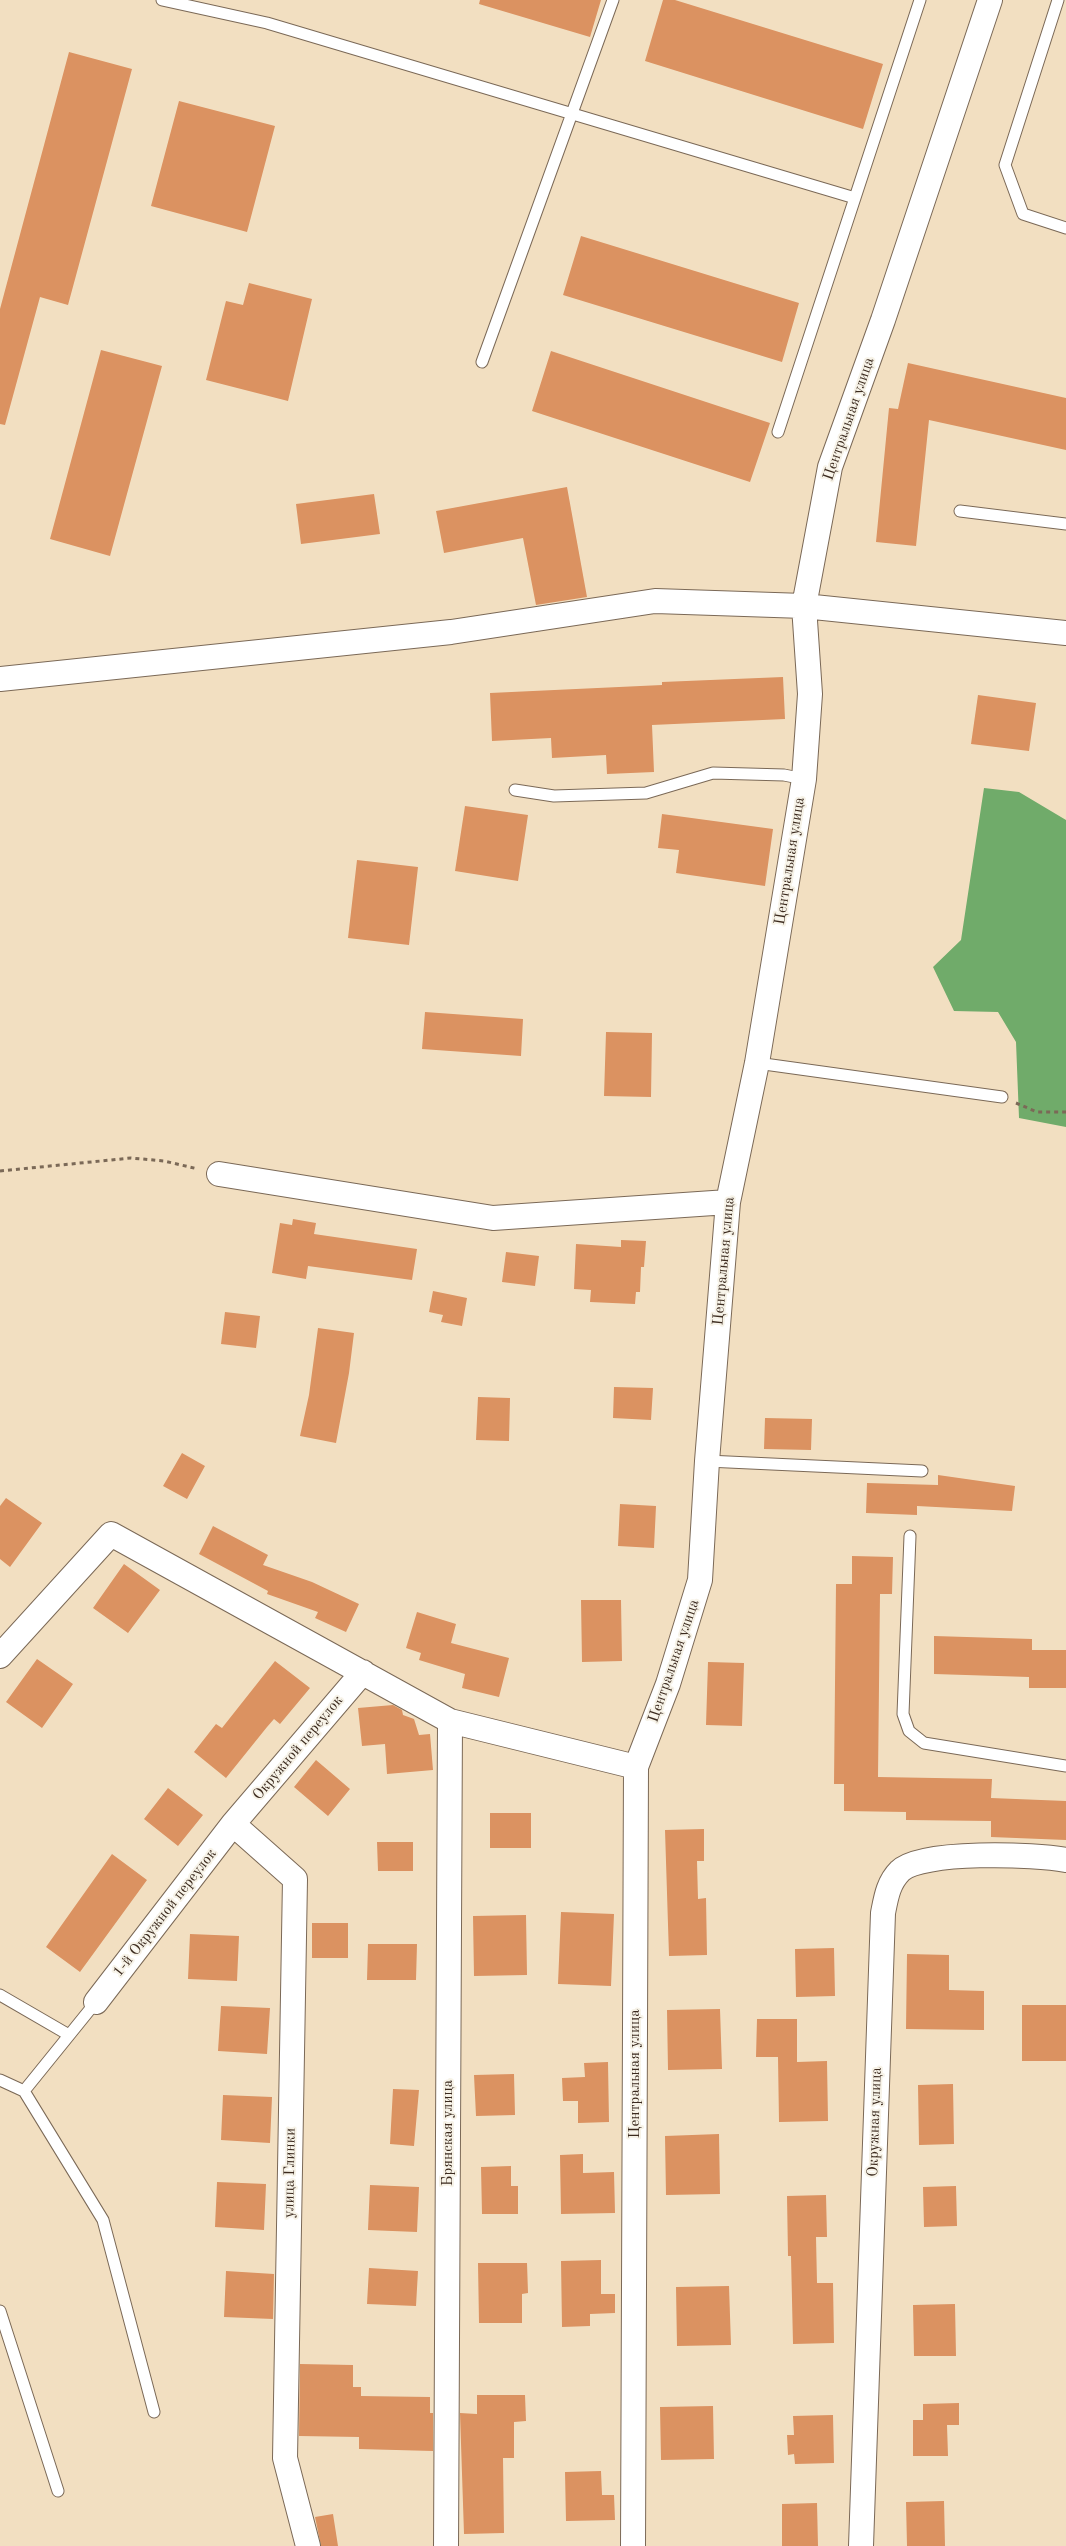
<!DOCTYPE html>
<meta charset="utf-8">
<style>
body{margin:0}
canvas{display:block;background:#f2dfc1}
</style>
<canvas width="1066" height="2546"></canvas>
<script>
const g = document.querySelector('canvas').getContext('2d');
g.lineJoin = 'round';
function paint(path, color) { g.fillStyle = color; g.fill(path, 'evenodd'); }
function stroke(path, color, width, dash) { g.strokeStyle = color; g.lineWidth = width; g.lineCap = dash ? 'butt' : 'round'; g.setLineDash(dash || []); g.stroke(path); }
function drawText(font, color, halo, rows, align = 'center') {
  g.font = font + ' "Old Standard TT",serif'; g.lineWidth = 4; g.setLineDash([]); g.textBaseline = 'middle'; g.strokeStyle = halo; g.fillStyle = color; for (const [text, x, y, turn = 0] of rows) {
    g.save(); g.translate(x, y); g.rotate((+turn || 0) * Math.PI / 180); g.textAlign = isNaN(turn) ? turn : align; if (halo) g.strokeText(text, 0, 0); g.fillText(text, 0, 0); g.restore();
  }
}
paint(new Path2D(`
 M984,788L1019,792L1066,820V1127L1019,1118L1016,1042L998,1012L954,1011L933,967L961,940Z`), '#70ab6a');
paint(new Path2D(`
 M480,0H601L590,37L479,4Z
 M663,0H675L883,64L863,129L645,61Z
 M69,52L132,69L68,305L40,297L5,425L0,424V309Z
 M179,101L275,126L247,232L151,206Z
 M581,236L799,303L782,362L563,295Z
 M249,283L312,299L288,401L206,380L226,301L243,305Z
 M101,350L162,366L110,556L50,539Z
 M551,351L770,423L750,482L532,411Z
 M908,363L1066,398V450L929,420L916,546L876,542L889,408L898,409Z
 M567,487L587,597L536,605L523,538L444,553L436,511Z
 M374,494L380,534L301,544L296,504Z
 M783,677L785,719L652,725L654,772L607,774L606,755L552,758L551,738L492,741L490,693L662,685V682Z
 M978,695L1036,703L1029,751L971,744Z
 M465,806L528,815L518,881L455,871Z
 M662,814L773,829L765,886L676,873L679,850L658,848Z
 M357,860L418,867L409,945L348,938Z
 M425,1012L523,1019L521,1056L422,1049Z
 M606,1032L652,1033L651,1097L604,1096Z
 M293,1219L316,1223L314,1234L417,1249L412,1280L308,1266L306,1279L272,1273L280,1223L292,1225Z
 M621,1240L646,1241L644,1267H641L640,1292H636L635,1304L590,1302L591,1290L574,1289L576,1244L621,1247Z
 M506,1252L539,1256L535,1286L502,1282Z
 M433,1291L467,1298L462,1326L441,1322L443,1315L429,1312Z
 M225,1312L260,1316L256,1348L221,1344Z
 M318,1328L354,1333L349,1373L336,1443L300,1436L309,1395Z
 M614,1387L653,1388L651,1420L613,1418Z
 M478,1397L510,1398L509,1441L476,1440Z
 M765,1418L812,1419L811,1450L764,1449Z
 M182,1453L205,1466L187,1499L163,1486Z
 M938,1475L1015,1486L1012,1511L917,1506V1515L866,1513L867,1483L938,1485Z
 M6,1498L42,1523L10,1567L0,1559V1506Z
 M620,1504L656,1506L654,1548L618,1546Z
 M213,1526L268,1555L263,1565L312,1582L359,1604L346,1632L315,1618L318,1612L267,1594L268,1591L199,1554Z
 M852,1556L893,1557L892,1594H880L878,1777L992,1779L991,1798L1066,1801V1840L991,1837V1821L906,1820V1812L844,1811V1784H834L836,1584H852Z
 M124,1564L160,1590L128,1633L93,1608Z
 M581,1600H621L622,1661L582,1662Z
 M417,1612L456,1624L451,1643L509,1658L499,1697L462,1688L465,1674L419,1660L421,1653L406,1648Z
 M934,1636L1032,1639V1650H1066V1688H1029V1677L934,1674Z
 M37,1659L73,1684L42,1728L6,1702Z
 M275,1661L310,1688L280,1724L274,1719L267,1727L226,1778L194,1752L216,1724L222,1728Z
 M708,1662L744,1663L742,1726L706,1725Z
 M393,1705L402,1710L403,1715L414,1719L419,1735L430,1734L433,1770L387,1774L385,1744L362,1746L358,1708Z
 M316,1760L350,1789L328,1816L294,1787Z
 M168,1788L203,1815L178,1846L144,1819Z
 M490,1813H531V1848H490Z
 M704,1829V1861H697L698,1899L706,1898L707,1955L669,1956L665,1830Z
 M377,1842H413V1871H378Z
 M112,1854L147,1880L80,1972L46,1947Z
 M561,1912L614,1914L611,1986L558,1984Z
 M526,1915L527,1975L474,1976L473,1916Z
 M312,1923H348V1958H312Z
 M190,1934L239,1936L237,1981L188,1979Z
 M368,1944H417L416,1980H367Z
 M834,1948L835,1996L796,1997L795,1949Z
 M907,1954L949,1955V1990L984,1991V2030L906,2029Z
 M1022,2005H1066V2061H1022Z
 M221,2006L270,2008L267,2054L218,2051Z
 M720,2009L722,2069L668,2070L667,2010Z
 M757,2019H797V2062L827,2061L828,2121L779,2122L778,2057H756Z
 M608,2062L609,2122L578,2123V2101H563L562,2078L585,2077L584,2063Z
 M514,2074L515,2115L476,2116L474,2075Z
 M953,2084L954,2144L919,2145L918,2085Z
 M393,2089L419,2090L414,2146L390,2144Z
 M223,2095L272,2097L270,2143L221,2140Z
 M719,2134L720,2194L666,2195L665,2136Z
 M583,2154V2173L614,2172L615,2213L561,2214L560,2155Z
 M511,2166V2186H518V2214H482L481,2167Z
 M217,2182L266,2184L264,2230L215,2227Z
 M370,2185L419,2187L417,2232L368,2230Z
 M956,2186L957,2226L924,2227L923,2187Z
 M826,2195L827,2237H816L817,2283H833L834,2343L793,2344L791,2256H788L787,2196Z
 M601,2260V2294H615V2313L590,2314V2326L562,2327L561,2261Z
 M478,2263H527L528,2293L522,2294V2323H479Z
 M369,2268L418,2271L416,2306L367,2304Z
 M226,2271L274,2274L273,2319L224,2317Z
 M729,2286L731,2345L677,2346L676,2287Z
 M955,2304L956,2356H914L913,2305Z
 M300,2364L353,2365V2387H361V2396L430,2397V2413H433V2451L359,2449V2437L299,2436Z
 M477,2395H525L526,2421L514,2422V2458H503L504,2533L464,2534L460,2413L477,2414Z
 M959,2403V2425H947L948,2456H913V2420H923V2404Z
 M713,2406L714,2459L661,2460L660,2407Z
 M833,2415L834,2463L795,2464L794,2454L788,2455L787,2435H794L793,2416Z
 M601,2471L602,2495H614L615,2520L566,2521L565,2472Z
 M944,2501L945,2546H907L906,2502Z
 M817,2503L818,2546H782V2504Z
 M333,2514L338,2546H321L315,2517Z`), '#db9261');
const service = new Path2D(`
 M162,0L267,23L855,198
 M1058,0L1005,165L1023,214L1066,228
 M482,362L613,0
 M778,432L920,0
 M960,511L1066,524
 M515,790L554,796L646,793L713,773L784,775L804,779
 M757,1063L1002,1097
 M707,1461L922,1471
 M910,1536L903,1714L909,1731L924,1743L1066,1766
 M0,1995L69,2035
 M0,2080L24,2091L96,2002
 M24,2091L103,2220L154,2412
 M0,2311L58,2491`);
const minor = new Path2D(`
 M0,679L451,632L655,601L804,606L1066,633
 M219,1174L493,1218L728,1202
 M0,1656L111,1534L450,1721L636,1767
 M233,1824L295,1879L285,2458L308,2546
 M96,2002L233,1824L363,1672
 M446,2546L450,1721
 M633,2546L636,1767L668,1684L700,1580L707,1461L728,1202L757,1063L804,779L810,694L804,606L830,467L883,320L990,0
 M861,2546L883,1913C886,1898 888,1883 900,1871C920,1850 1037,1854 1066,1860`);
stroke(service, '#7b6957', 13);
stroke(minor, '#7b6957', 26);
stroke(new Path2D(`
 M1016,1103L1037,1112H1066
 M0,1171L131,1158L164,1161L198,1169`), '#7b6957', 3, [4, 4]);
stroke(service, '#fff', 11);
stroke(minor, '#fff', 24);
drawText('15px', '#3b2a1e', '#f7f3e8', [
 ["Центральная улица",849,419,-71],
 ["Центральная улица",790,861,-81],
 ["Центральная улица",724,1261,-85],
 ["Центральная улица",674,1661,-71],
 ["Окружной переулок",298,1748,-50],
 ["1-й Окружной переулок",165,1913,-52],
 ["Центральная улица",635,2074,-90],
 ["Окружная улица",875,2122,-88],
 ["Брянская улица",448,2133,-90],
 ["улица Глинки",290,2173,-89]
]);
</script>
